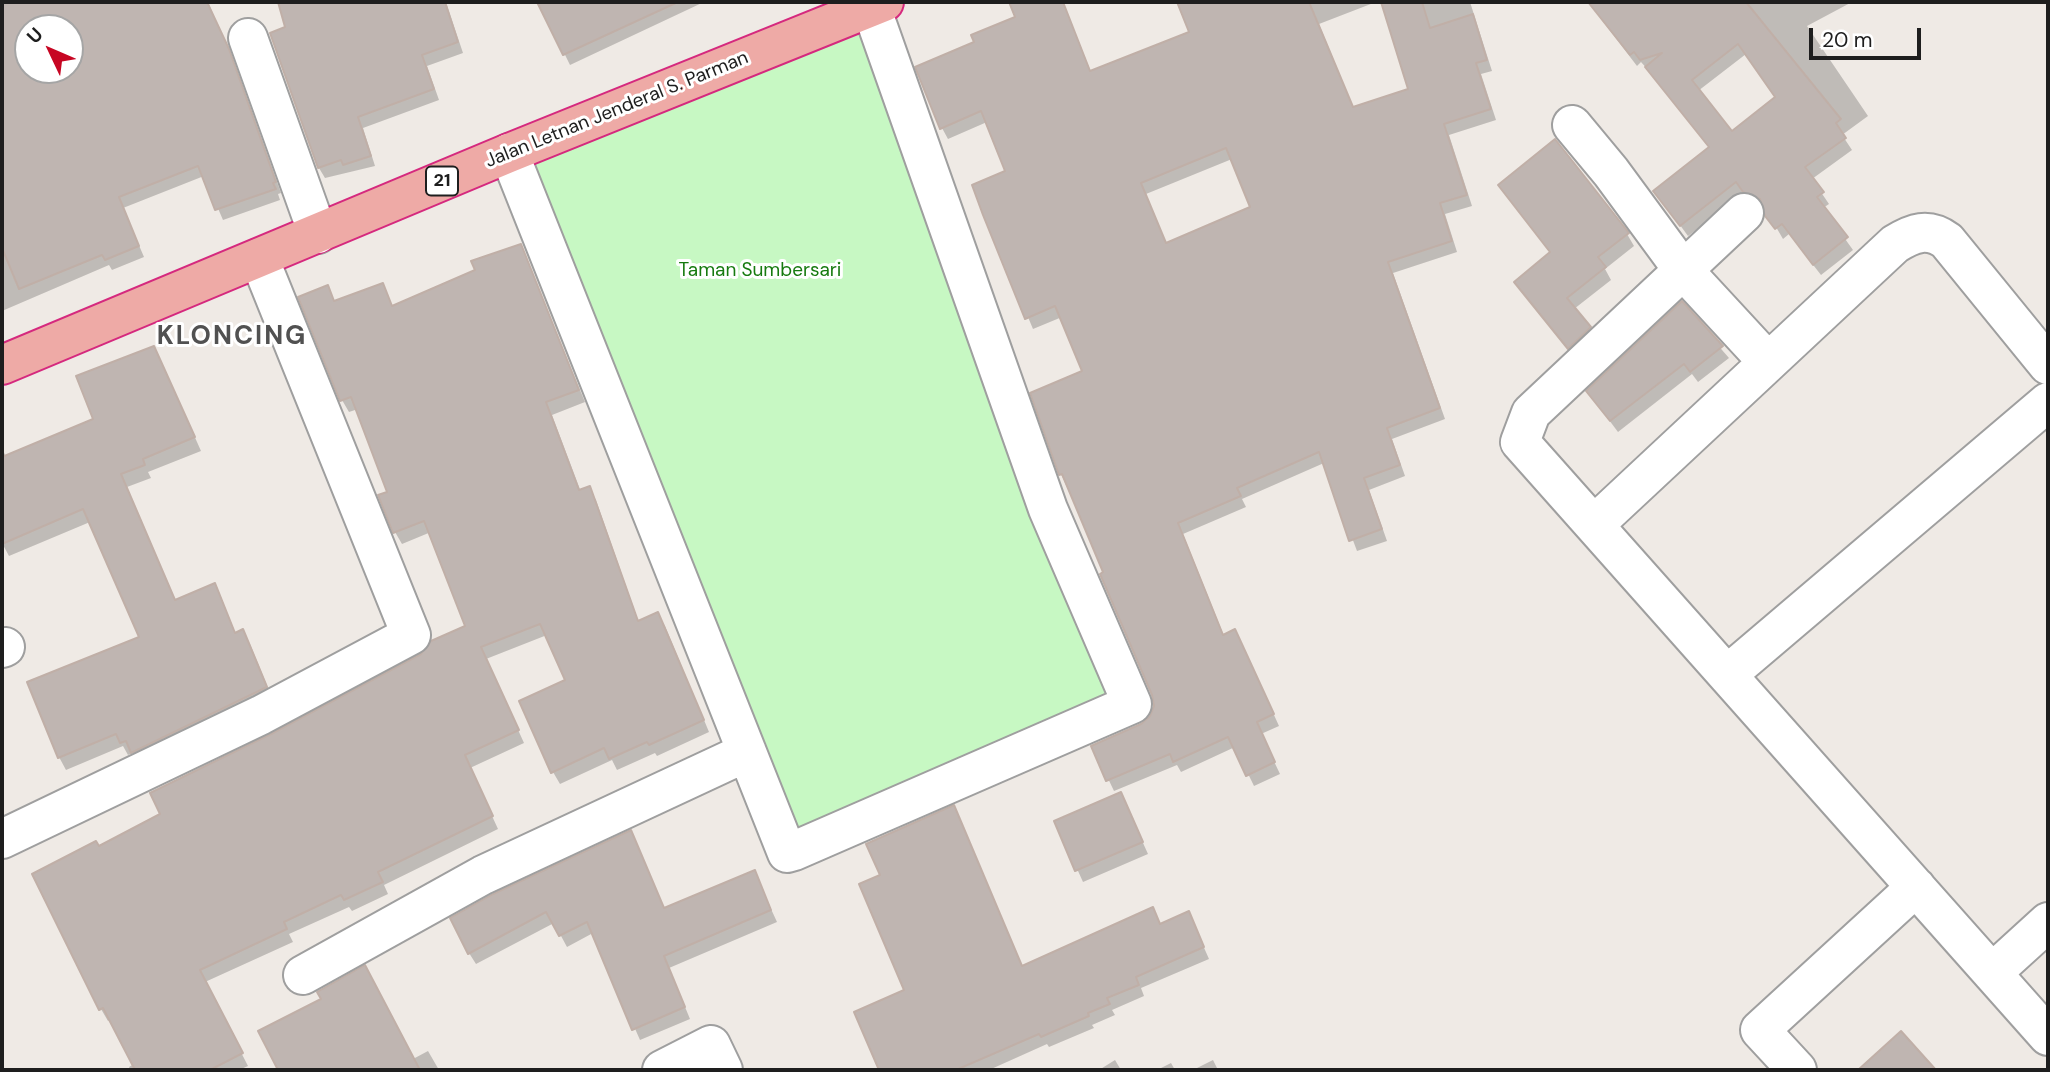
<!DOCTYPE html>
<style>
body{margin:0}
#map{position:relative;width:2050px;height:1072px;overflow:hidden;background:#efeae5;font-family:"DM Sans",sans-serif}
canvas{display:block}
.frame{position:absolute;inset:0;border:4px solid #1e1e1e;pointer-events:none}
.north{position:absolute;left:14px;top:14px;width:70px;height:70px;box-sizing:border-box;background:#fff;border:2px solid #a5a5a5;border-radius:50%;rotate:314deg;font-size:19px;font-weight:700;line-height:28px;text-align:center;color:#1e1e1e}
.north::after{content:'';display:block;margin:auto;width:24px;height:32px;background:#c70623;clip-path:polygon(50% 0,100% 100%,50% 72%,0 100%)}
.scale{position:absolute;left:1809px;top:28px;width:112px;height:32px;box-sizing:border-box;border:4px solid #1e1e1e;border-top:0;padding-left:9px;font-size:21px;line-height:24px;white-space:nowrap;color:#1e1e1e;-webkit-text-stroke:5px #fff;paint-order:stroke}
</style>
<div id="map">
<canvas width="2050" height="1072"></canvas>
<div class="frame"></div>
<div class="north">U</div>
<div class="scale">20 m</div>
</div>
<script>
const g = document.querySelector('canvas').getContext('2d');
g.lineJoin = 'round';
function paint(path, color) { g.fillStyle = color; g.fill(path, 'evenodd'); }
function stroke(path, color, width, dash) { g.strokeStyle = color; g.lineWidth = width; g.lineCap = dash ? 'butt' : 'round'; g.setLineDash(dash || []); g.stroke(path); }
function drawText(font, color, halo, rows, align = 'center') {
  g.font = font + ' "DM Sans",sans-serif'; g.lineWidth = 6; g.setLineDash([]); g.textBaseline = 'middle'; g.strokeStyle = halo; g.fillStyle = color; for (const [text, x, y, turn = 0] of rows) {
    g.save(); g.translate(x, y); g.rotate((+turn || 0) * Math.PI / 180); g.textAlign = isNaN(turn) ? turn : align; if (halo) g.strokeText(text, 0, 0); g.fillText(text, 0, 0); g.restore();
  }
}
paint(new Path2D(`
 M867,10L1122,708L785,857L511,157Z`), '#c7f8c3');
paint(new Path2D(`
 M2,2H208L234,62L281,193L278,194L280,200L223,220L204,176L123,208L144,257L112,270L109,265L2,311V85L19,78L2,38ZM28,28H70V70H28Z
 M279,2H446L463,53L427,66L439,100L363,128L375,166L325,178L319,168Z
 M539,2H704L570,65Z
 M1011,2H1063L1091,72L1191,33L1179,2H1376L1319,24L1354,109L1411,90L1383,2H1470L1492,71L1481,74L1496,120L1449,135L1472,206L1445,214L1457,252L1393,273L1445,419L1392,439L1405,476L1369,490L1387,541L1357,551L1324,463L1242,499L1246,507L1183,534L1224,636L1241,642L1279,726L1261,734L1280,774L1254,786L1235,747L1181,772L1177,765L1114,791L1093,747L1142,725L1151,717L1156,706L1105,573L1061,474L1084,372L1062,317L1033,329L985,215L1008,172L987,122L948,139L942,128L976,43L1017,18ZM1232,159L1253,208L1167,245L1146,194Z
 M1603,2H1852L1807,26L1868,116L1842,135L1852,150L1812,179L1829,204L1823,208L1853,250L1821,275L1789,234L1783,239L1765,208L1752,203L1744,193L1688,236L1655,191L1710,149L1649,71L1641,62L1637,66L1601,19L1595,8ZM1746,54L1777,98L1732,133L1698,91Z
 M1500,185L1627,234L1634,246L1605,269L1611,280L1574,309L1596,340L1575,359L1516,282L1551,254Z
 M521,246L585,402L552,415L581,492L589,488L596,500L639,623L658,614L665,626L709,732L657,756L655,753L617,770L612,760L560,784L553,772L568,680L547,635L486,659L524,743L470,768L498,829L384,885L388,894L352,911L349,907L289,934L293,942L205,982L248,1066L239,1070H130L129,1067L134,1064L111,1019L108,1021L101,1009L34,875L98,849L162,815L272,736L422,656L467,627L431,532L402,544L395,532L389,493L358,409L349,412L342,400L327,287L335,303L382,285L393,308L477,270Z
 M1682,304L1729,358L1698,382L1692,374L1618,432L1588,392Z
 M161,361L201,451L148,472L151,478L127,487L176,602L214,585L236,634L243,632L250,644L273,700L140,765L133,753L128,755L123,746L66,770L59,757L141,638L90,522L9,556L2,543V448L6,457L96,420Z
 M1121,794L1148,854L1083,882L1056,822Z
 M960,819L1023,968L1152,909L1161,925H1194L1209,959L1141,988L1144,996L1112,1010L1115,1015L1092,1025L1094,1028L1049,1047L1047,1044L989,1070H881L856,1013L906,991L882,876Z
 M637,844L665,910L754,872L777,922L669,968L690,1019L640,1040L593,933L567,947L554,923L476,964L469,953Z
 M260,1031L413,1059L428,1051L439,1070H280Z
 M1115,1060L1121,1070H1099Z
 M1213,1060L1218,1070H1193Z
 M1171,1063L1175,1070H1157Z`), '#0003');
const building = new Path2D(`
 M2,2H207L229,49L276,182L273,183L276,189L215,210L198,166L119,197L139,246L105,260L102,255L19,289L2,248ZM28,28H70V70H28Z
 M278,2H445L458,42L422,55L434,89L358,117L371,156L343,165L341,160L318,168L270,33L285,27Z
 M537,2H678L563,55Z
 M1009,2H1063L1090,71L1189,32L1177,2H1309L1353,107L1408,89L1381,2H1422L1430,28L1473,14L1487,60L1476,63L1491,109L1444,124L1467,195L1440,203L1452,241L1388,262L1440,408L1387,428L1400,465L1364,478L1382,529L1349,541L1319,452L1237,488L1241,496L1178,523L1223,635L1235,629L1274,714L1257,722L1275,762L1246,776L1228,737L1173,762L1170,754L1106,781L1091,746L1141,724L1150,716L1154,706L1152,695L1100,574L1103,572L1062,474L1059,475L1030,393L1082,371L1055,306L1025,319L983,215L972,185L1005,171L981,111L940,129L915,67L974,42L971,35L1015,17ZM1226,148L1250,207L1166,243L1141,183Z
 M1588,2H1746L1841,119L1836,123L1846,138L1805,167L1824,192L1817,197L1848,237L1813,265L1782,224L1775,229L1765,216L1760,199L1743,192L1736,182L1680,226L1653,191L1709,147L1645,67L1662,53L1640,60L1634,52L1630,55ZM1738,44L1775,97L1732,131L1692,80Z
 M1555,139L1629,233L1598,257L1606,267L1567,298L1591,327L1568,349L1514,282L1550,252L1498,185Z
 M521,244L579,390L546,402L579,490L590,486L638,621L658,612L704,720L649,745L647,742L609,759L604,748L551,773L519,701L565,680L540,624L481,647L519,730L465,755L493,816L378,872L383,882L344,900L341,895L284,922L287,929L200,970L243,1053L210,1070H135L103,1008L99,1010L32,874L96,841L99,846L160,814L150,793L271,734L421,654L431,641L465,626L424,521L393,533L378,495L387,492L351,397L340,401L298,297L328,285L334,301L383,283L392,306L475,270L471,261Z
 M1682,301L1723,346L1690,372L1684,364L1610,421L1586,391Z
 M154,346L195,437L143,459L145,465L121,474L175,600L215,583L235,633L243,629L267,687L131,753L126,741L120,743L116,734L58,758L27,682L139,637L83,509L2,544V457L93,419L76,376Z
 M1121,792L1143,842L1075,871L1054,821Z
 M954,805L1022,966L1153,907L1160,924L1189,911L1204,947L1136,977L1139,985L1107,998L1110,1004L1088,1013L1089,1016L1041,1037L1039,1034L956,1070H879L854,1012L904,990L859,884L880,875L866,844Z
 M631,830L664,908L755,870L771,910L664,956L685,1007L632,1030L587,922L559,936L546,912L468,954L450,918L493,894Z
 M365,965L420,1070H278L258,1031L321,999L317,992Z
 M1901,1031L1936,1070H1858Z`);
paint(building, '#bfb5b1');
stroke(building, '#c0afa7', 2);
const minor = new Path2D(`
 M248,38L318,234
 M1572,125L1611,172L1683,270L1768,362
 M509,153L787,853L794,851L1132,704L1048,509L871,7
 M1744,213L1531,413L1520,442L2048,1036
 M1595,524L1895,244C1913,233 1928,227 1947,241L2048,365
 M2,648L5,647
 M1728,674L2048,402
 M2,839L261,715L411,635L259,258
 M1992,973L2048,922
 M303,975L483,875L747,752
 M662,1070L711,1045L723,1070
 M1797,1070L1760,1030L1916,887`);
const trunk = new Path2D(`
 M2,365L509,153L884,2`);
stroke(minor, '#9f9f9f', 42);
stroke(trunk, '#d5297e', 42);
stroke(minor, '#fff', 38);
stroke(trunk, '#eeaaa6', 38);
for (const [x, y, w] of [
 [442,181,32]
]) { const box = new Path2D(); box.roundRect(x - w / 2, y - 14.5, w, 29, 5); g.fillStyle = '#fff'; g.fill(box); stroke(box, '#1e1e1e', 2); }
drawText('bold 18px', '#1e1e1e', null, [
 ["21",442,181]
]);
drawText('19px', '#1e1e1e', '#fff', [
 ["Jalan Letnan Jenderal S. Parman",617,110,-22]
]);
drawText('19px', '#167a0f', '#fff', [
 ["Taman Sumbersari",760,271]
]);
g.letterSpacing = '2px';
drawText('bold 26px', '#515151', '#fff', [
 ["KLONCING",232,337]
]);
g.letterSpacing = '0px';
</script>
